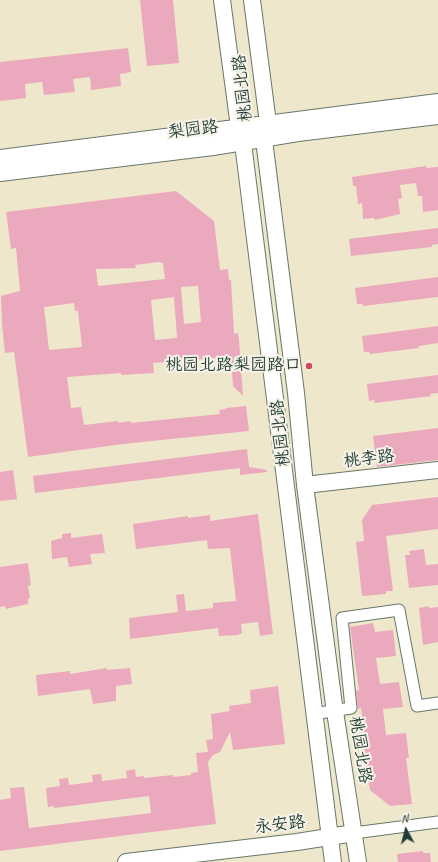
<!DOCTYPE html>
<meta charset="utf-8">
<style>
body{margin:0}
#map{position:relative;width:438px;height:862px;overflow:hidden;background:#eee7cc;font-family:Caveat,sans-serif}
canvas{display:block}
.north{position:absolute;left:386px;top:810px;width:40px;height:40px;-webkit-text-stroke:3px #f7f3e8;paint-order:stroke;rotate:353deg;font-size:11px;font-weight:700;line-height:16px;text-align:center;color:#1f3d34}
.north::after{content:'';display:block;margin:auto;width:14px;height:18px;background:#1f3d34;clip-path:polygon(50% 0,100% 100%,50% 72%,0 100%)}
</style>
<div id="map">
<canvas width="438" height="862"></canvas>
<div class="north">N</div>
</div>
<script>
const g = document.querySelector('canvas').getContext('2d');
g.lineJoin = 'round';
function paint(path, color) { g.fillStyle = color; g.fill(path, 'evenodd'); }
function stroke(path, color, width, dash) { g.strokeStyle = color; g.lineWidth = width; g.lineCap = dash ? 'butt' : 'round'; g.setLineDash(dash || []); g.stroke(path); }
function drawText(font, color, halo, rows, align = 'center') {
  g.font = font + ' Caveat,"LXGW WenKai TC",sans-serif'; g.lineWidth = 4; g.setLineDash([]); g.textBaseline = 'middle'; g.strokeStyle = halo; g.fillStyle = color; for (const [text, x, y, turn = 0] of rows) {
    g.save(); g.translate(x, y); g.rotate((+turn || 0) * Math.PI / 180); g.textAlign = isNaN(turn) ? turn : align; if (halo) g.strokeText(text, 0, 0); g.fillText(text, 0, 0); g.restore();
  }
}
paint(new Path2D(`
 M140,0H173L179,63L147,66Z
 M128,48L131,72L120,74L121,86L91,90L90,77L73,79L75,92L44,95L42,82L25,84L26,98L0,101V62Z
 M426,166V168L438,167V210L423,212L422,196H418L416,183L400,185L402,198L398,199L400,214L375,220L374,218L363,219L362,203L358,204L356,186H353L352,177Z
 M176,191L214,221L220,270L228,269L229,280H231L234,334L238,333L239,340L243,396L233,386L231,357L153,363L154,373L121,375V373L67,377L71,408L81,407L84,425L118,421V423L131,421V423L220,414L219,410L226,409V408L246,406L249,431L123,444L28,457L14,352L5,353L2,324L1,296L20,291L16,248L11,249L6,212ZM158,262L163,263L165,279L98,286L96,269L136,268L135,265ZM198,286L201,322L184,324L181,287ZM174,297L177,338L155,340L151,300ZM74,303L75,311H78L82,347L49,350L44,307Z
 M438,228V244L432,245V247L351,256L349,239Z
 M438,277V297L363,306V304H357L355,288Z
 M438,326V343L419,346V348L370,354L369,352H364L362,336Z
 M438,375V393L430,394L431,396L375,403L374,400L369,401L367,384Z
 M438,428V460L377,467L373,436Z
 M247,449L249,467L267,470V472L240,475V468L35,493L33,476Z
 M13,470L17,499L0,501V472Z
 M438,497V529L386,536L393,591H386V594L362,596L356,542L364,541L362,520L372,505Z
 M258,514L273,634L260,636L258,622L241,624L242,633L238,635L219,636L218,628L130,639L129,618L178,612L176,595L184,594L186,611L213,608V603L236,601L230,548L208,549L207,540L136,549L133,524L188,516V518L210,515V521Z
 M71,533V538L102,534L105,553L90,554L92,564L69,567L67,557L52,559L51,541L62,538V534Z
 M424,549L426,565L438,564V585L409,588L405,555H410L409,551Z
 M28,563L31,585L28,586L30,598L28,599V604L6,609L5,606L0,607V567Z
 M429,606V608L438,607V642L423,645L419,608Z
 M373,623L375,632L393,630L396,656L376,658L380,684L399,682L403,707L383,709L386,735L406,733L409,758H406L412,804L390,806L370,790L362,742H365L361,708L358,709L357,698L356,691L359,690L350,627Z
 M107,668V670L130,668L132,684L116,686V701L93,704L90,689L38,696L36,675L70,671V674Z
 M278,686L285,744L233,750L230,732L220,752L213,755L208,762L216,824L0,851V800L11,798L10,788L24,787L29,828L151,813L149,796L54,808V806L48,807L46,788L60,786L59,779L68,778L69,785L93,782L92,775L101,774L102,781L127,778L126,771L135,769L136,777L144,776V778L173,775V777L191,775V773L198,772L196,753L208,752L206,740L213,739L211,714L230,711L229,706L251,703L250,690Z
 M423,851V853H430L431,862H398L397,854Z`), '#eba9bd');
const street = new Path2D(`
 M313,714L351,708L342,618L399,610L417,706L438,703
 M354,833L438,822`);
const secondary = new Path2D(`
 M222,0L239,127L243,143L333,862
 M252,0L268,123L264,140L296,393L305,485L334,705L358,862
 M0,158L438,102
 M0,173L213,147L298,133L438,116
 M305,485L438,470
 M126,862L297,842L354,833`);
stroke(street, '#677869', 13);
stroke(secondary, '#677869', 18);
stroke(street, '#fff', 11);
stroke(secondary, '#fff', 16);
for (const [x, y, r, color] of [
 [309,366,4,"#d1495b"]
]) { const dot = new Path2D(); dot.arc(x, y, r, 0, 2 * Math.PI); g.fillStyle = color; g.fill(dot); stroke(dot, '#f7f3e8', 1.5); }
drawText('17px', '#1f3d34', '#f7f3e8', [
 ["桃园北路",243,88,-96],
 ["梨园路",193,130,-7],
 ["桃园北路",281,433,-96],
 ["桃李路",369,459,-7],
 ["桃园北路",360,750,81],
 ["永安路",280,825,-7]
]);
drawText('17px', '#1f3d34', '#f7f3e8', [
 ["桃园北路梨园路口",301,366]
], 'right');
</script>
